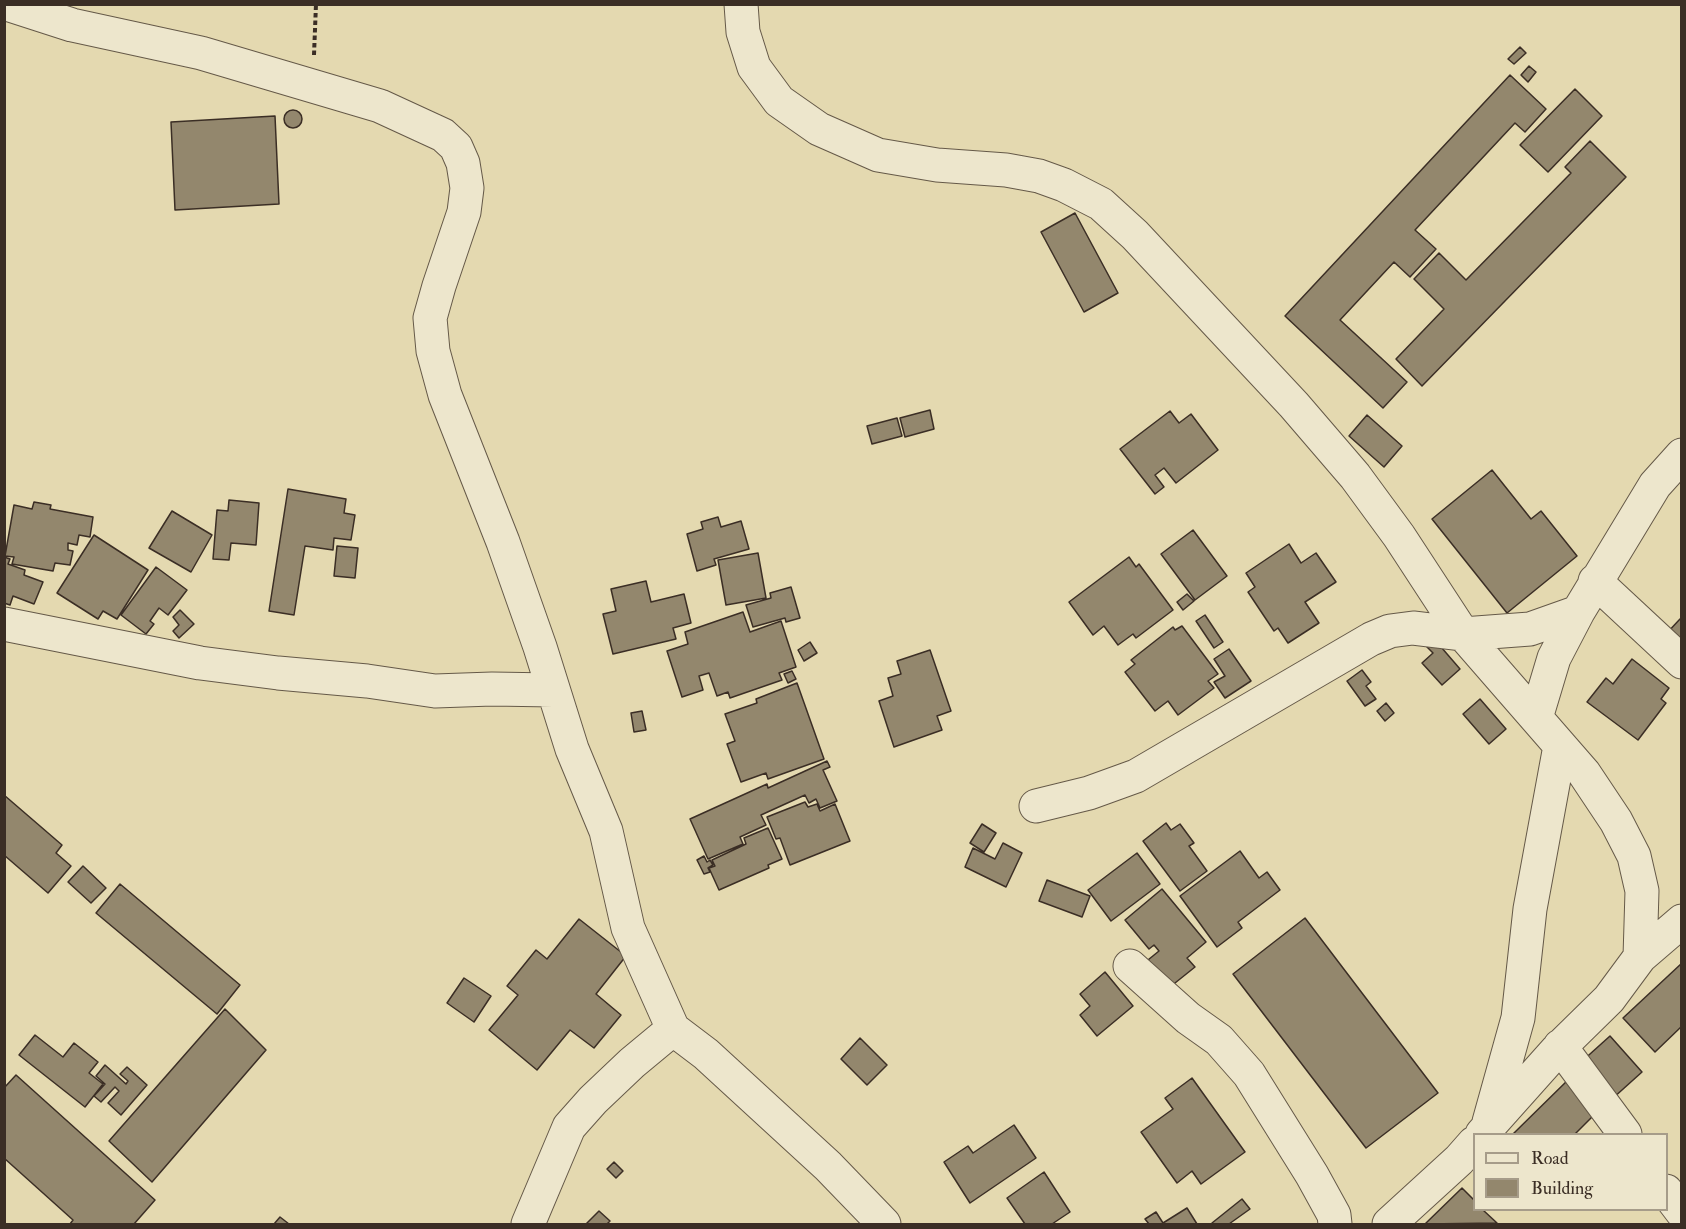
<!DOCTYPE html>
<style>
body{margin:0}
#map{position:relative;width:1686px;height:1229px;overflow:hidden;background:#e4d9b0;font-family:"IM FELL Double Pica",serif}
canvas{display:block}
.frame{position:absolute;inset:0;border:6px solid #3b2e25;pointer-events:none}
.legend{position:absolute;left:1473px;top:1133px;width:195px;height:78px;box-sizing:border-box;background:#ede6cc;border:2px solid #a69c89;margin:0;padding:8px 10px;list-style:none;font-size:18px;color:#3b2e25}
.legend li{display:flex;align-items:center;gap:12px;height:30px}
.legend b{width:30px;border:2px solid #a69c89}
</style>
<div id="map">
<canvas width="1686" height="1229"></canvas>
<div class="frame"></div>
<ul class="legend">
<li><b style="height:8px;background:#ede6cc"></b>Road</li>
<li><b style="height:16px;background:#93876d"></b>Building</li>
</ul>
</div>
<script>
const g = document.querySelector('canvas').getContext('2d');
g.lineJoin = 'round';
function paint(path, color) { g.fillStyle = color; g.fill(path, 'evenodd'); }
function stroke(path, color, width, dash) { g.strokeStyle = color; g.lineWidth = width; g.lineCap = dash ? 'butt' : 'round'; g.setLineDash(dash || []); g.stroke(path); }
const building = new Path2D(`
 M1520,47L1526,53L1514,64L1508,59Z
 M1529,66L1536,72L1528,82L1521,75Z
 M1510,75L1546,109L1525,132L1515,123L1415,230L1436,249L1410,277L1394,262L1340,320L1407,382L1383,408L1285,316Z
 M1575,89L1602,116L1548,172L1520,145Z
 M284 119a9 9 0 1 1 18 0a9 9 0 1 1-18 0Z
 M275,116L279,204L175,210L171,122Z
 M1590,141L1626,177L1422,386L1396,359L1444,309L1414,279L1439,253L1466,280L1571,173L1565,167Z
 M1075,213L1118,293L1084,312L1041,232Z
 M930,410L934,429L905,437L900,418Z
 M1170,411L1179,423L1191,414L1218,450L1176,483L1164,468L1155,475L1164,487L1155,494L1120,449Z
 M1367,415L1402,446L1384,467L1349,436Z
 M897,418L902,436L872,444L867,426Z
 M1492,470L1531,519L1541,511L1577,556L1507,613L1432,519Z
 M288,489L346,499L344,513L355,515L351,540L334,538L333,550L305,546L294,615L269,611Z
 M229,500L259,503L256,545L231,543L229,560L213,559L217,510L228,511Z
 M34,502L51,505L50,509L93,517L90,537L79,535L77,545L68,543V550L73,551L70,565L55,563L53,571L12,564L14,557L5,556L14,505L32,509Z
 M172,511L212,535L191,572L149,548Z
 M718,517L721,527L741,521L749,549L714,559L716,565L697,571L687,534L703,529L701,522Z
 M1193,530L1227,576L1195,600L1161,554Z
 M94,535L148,570L117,619L103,611L98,619L57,593Z
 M1289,544L1301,563L1316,553L1336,582L1305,602L1319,623L1288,643L1278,628L1274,631L1248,592L1255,587L1246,573Z
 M337,546L358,548L355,578L334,576Z
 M758,553L766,598L726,605L718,560Z
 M4,557L10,559L8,564L25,570L24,575L43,582L34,604L13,596L10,605L4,603Z
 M1129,557L1136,567L1139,564L1173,610L1136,638L1133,634L1118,645L1104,626L1093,635L1069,602Z
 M156,567L187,590L168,615L159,608L150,621L154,624L146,634L121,615Z
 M646,581L651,602L684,594L691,623L673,628L676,639L613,654L603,614L616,611L611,589Z
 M791,587L800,618L786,622L785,618L753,627L746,605L771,598L770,593Z
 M1187,594L1194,601L1183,610L1177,602Z
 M180,610L194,624L179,638L173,631L179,625L173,617Z
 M743,612L750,632L781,621L796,667L779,673L782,680L730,698L728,692L717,696L709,673L699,676L703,690L682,697L667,651L688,644L685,632Z
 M1205,615L1223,642L1214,648L1196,621Z
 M1680,619L1682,621V650L1666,634Z
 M1182,626L1218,674L1208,681L1214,688L1178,715L1168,701L1155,711L1125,672L1135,664L1131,660L1173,627L1175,630Z
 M1435,640L1460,669L1442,685L1422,663L1433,653L1427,647Z
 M810,642L817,653L804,661L798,650Z
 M1229,649L1251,681L1225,698L1214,682L1225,676L1214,659Z
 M930,650L951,711L937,716L942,730L894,747L879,701L893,696L888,678L901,674L897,661Z
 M1632,659L1669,688L1661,699L1666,703L1638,740L1587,702L1606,678L1613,684Z
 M1362,670L1371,682L1366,686L1376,699L1365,706L1347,681Z
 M792,671L796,679L788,683L784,674Z
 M797,683L824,759L768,779L766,773L741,782L727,744L735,741L725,714L757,703L756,699Z
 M1480,699L1506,729L1489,744L1463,714Z
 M1386,703L1394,713L1385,721L1377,711Z
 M642,711L646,730L634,732L631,713Z
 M827,761L830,767L823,770L837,801L820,808L816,799L809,803L805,795L761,815L766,825L740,837L743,844L708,859L690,819L767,784L768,788Z
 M4,795L62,845L56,853L71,866L48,893L4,855Z
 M805,802L808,807L817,804L820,811L835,804L850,841L790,865L780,838L776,839L767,817Z
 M1166,823L1171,830L1180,824L1194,843L1189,846L1207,871L1180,891L1143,841Z
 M982,824L996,833L984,852L970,843Z
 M768,828L782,859L768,865L769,868L719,890L709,868L715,866L712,860L746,844L744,838Z
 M1003,843L1022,853L1006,887L965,867L973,848L995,859Z
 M1240,851L1259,878L1267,872L1280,890L1238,922L1242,928L1217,947L1180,896Z
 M1137,853L1160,884L1111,921L1088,890Z
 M704,856L707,862L710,860L713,865L708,868L710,872L704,874L697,860Z
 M83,866L106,888L91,903L68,882Z
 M1047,880L1090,896L1082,917L1039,901Z
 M120,884L240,985L217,1014L96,913Z
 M1162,889L1206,942L1187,958L1195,967L1165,991L1143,964L1159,951L1154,945L1149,949L1125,920Z
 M1305,918L1438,1093L1366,1148L1233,974Z
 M579,919L626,956L596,994L621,1015L594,1048L570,1030L537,1070L489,1030L518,995L507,986L536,950L547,959Z
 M1682,963V1026L1655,1052L1623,1018Z
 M1105,972L1133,1006L1097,1036L1080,1015L1090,1006L1080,994Z
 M464,978L491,996L474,1022L447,1003Z
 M225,1009L266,1050L152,1182L109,1141Z
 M35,1035L63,1057L74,1043L98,1062L89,1073L103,1084L85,1107L19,1055Z
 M1610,1036L1642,1072L1612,1099L1580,1063Z
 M860,1038L887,1065L867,1085L841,1059Z
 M105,1065L126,1084L128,1081L120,1074L127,1067L147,1085L121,1115L108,1103L119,1091L115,1087L101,1102L94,1096L105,1084L96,1076Z
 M16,1075L155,1200L134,1224H70L73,1220L4,1158V1088Z
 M1572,1076L1602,1107L1575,1134H1513Z
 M1192,1078L1245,1152L1201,1184L1192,1171L1177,1183L1141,1132L1173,1109L1165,1098Z
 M1014,1125L1036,1158L970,1203L944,1162L968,1146L973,1153Z
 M614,1162L623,1171L616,1178L607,1169Z
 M1044,1172L1070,1212L1052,1224H1025L1007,1198Z
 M1462,1188L1474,1200V1210H1483L1497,1223L1425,1224Z
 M1242,1199L1250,1209L1229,1224H1213L1212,1223Z
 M1187,1208L1197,1224H1149L1145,1219L1156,1212L1163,1223Z
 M599,1211L610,1221L607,1224H586Z
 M280,1217L289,1224H274Z`);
paint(building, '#93876d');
stroke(building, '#3b2e25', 1.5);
const minor = new Path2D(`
 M7,4L72,25L201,53L380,106L443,135L456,147L463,163L467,188L464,212L439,286L430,318L433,351L445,395L503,542L540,647L572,749L606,831L628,928L673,1029L706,1054L828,1166L884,1224
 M741,4L743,32L754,67L779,101L819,129L878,155L937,165L1006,170L1039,176L1064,185L1101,204L1135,235L1294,405L1355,476L1399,536L1463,634L1584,773L1616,821L1634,856L1642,891L1640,957L1609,999L1557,1050L1482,1134
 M1595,581L1682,662
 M4,624L200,663L278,673L367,681L435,691L492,689L553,690
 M1536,718L1554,658L1578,612L1655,485L1682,455
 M1036,806L1089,793L1136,776L1371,639L1390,631L1413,628L1463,634L1530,629L1578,612
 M1640,957L1682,921
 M1130,966L1188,1018L1219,1040L1249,1074L1312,1175L1334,1215L1335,1224
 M1560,1046L1625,1134
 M1489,1122L1518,1018L1530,909L1560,746
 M1666,1191L1682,1212
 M528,1224L569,1127L593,1100L632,1063L673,1029
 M1389,1224L1459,1160L1474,1143`);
stroke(minor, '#655948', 35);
stroke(new Path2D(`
 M314,55L316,4`), '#3b2e25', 4, [4.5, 3]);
stroke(minor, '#ede6cc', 33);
</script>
